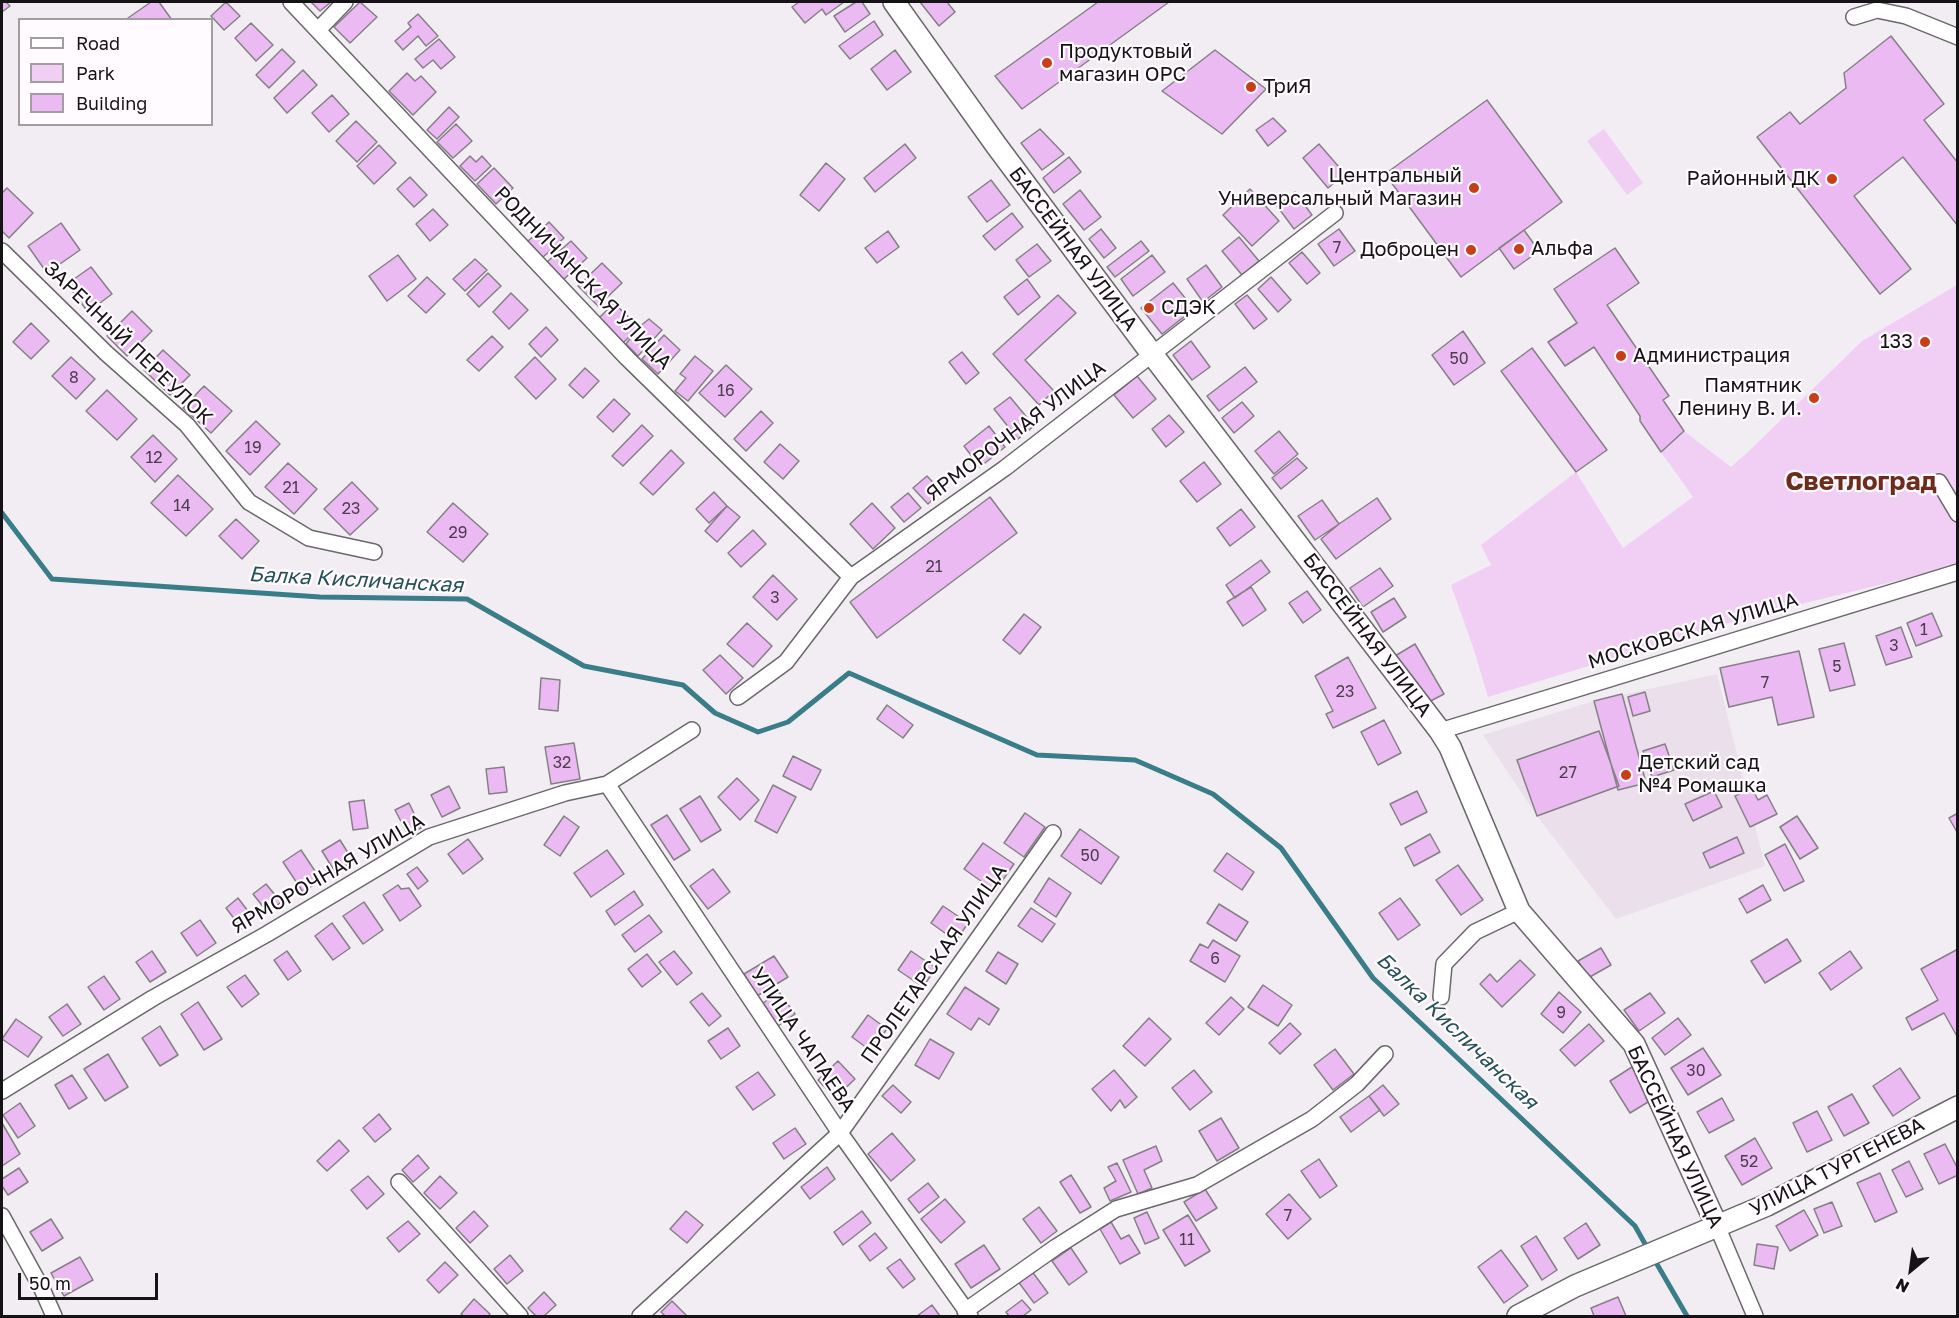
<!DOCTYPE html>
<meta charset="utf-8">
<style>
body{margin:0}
#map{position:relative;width:1959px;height:1318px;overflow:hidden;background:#f2edf3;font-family:"Golos Text",sans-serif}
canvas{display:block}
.frame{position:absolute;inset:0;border:3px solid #151315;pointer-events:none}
.legend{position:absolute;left:18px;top:18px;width:195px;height:108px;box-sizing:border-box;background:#fffbff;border:2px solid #a19ea1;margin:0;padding:8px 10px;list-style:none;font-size:18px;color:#151315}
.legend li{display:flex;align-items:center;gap:12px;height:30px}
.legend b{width:30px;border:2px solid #a19ea1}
.north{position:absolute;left:1881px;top:1240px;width:60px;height:60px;-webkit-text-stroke:4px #fffbff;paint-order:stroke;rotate:209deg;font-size:16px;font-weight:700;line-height:24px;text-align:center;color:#151315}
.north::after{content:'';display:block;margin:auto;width:21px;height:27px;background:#151315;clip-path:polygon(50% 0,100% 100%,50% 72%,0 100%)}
.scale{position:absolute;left:18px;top:1273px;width:140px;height:27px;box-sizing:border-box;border:3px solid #151315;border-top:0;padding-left:8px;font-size:18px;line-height:21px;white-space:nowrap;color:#151315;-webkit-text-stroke:4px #fffbff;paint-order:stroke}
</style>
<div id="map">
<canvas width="1959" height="1318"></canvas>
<div class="frame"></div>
<ul class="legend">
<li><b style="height:8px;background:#fff"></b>Road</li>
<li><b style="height:16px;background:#f1cff5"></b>Park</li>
<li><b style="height:16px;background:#ecbaf3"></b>Building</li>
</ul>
<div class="north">N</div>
<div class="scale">50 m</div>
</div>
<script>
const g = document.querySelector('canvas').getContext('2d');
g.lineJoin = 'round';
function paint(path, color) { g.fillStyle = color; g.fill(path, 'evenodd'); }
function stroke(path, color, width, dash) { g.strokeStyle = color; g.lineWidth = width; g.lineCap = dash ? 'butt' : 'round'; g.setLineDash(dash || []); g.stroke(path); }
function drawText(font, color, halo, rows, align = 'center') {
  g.font = font + ' "Golos Text",sans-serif'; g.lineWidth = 4.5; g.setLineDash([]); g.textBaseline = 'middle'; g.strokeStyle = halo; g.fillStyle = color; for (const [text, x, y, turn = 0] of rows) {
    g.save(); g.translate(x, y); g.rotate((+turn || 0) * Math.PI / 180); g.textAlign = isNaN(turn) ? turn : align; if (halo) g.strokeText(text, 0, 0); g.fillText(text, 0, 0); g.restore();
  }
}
paint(new Path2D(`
 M1717,674L1765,866L1616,919L1537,816L1483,735L1594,701Z`), '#eadfeb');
paint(new Path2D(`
 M1604,129L1643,183L1627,195L1587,141Z
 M1957,285V566L1748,617L1488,697L1474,650L1451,585L1491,565L1481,545L1576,472L1623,548L1693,497L1661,452L1684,431L1731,467L1749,451L1862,341Z`), '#f1cff5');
stroke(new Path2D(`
 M2,513L52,579L320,597L467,599L584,666L683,685L715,713L758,732L788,722L849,673L1037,755L1135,760L1213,794L1281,848L1373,978L1635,1226L1649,1251
 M1654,1259L1687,1316`), '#397d89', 5);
const building = new Path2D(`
 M2,2H6L10,6L2,12Z
 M151,2H159L172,20H129L128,18Z
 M226,2L240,16L224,30L211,16Z
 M311,2H331L320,11Z
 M360,2L377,17L350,43L334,27Z
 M799,2H844L826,15L822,9L805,23L792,7Z
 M856,2H862L870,14L845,32L834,16Z
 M920,2H947L955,12L939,26Z
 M1098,2H1169L1022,109L995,76Z
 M418,14L438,36L426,46L418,36L403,50L395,41L411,27L408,23Z
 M874,21L883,35L850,59L839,46Z
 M251,23L273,45L256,61L235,38Z
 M1891,36L1944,104L1924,120L1958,163V226L1903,157L1854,196L1911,269L1880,294L1757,137L1790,112L1800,124L1846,88L1844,73Z
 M439,39L455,57L441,69L433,60L423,68L415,59Z
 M282,49L295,62L269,88L256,75Z
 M895,50L911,72L887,90L871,69Z
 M1215,50L1266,89L1222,134L1162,91Z
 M303,70L317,85L287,113L274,98Z
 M407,73L415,81L421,76L436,92L413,115L389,91Z
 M332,95L349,114L329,132L312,113Z
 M1487,100L1562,202L1461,277L1385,174Z
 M449,107L459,117L437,139L427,130Z
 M1273,118L1286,131L1268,146L1256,130Z
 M356,121L377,142L357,162L336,141Z
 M456,124L472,141L453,158L437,142Z
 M1040,129L1064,154L1042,170L1021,143Z
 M905,144L916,158L875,192L864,178Z
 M1319,144L1345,174L1328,188L1303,158Z
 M379,145L396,163L374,184L357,166Z
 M470,156L476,162L482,156L491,166L475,181L460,166Z
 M1069,157L1081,172L1054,193L1043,178Z
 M826,163L845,179L819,211L800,195Z
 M494,168L513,188L496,204L477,184Z
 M410,177L427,195L414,207L397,189Z
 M991,180L1010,205L987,222L968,197Z
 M7,188L33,213L9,238L2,231V193Z
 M1250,189L1279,221L1252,246L1223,215Z
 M1080,190L1101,217L1084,230L1063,204Z
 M1295,192L1312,215L1294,229L1277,206Z
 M433,209L448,225L430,241L416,224Z
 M1012,213L1023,227L995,250L983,236Z
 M549,222L564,238L542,258L527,242Z
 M61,223L80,250L47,273L28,246Z
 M1101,229L1116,248L1104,258L1089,239Z
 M1339,229L1355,251L1334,266L1318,244Z
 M1524,230L1539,251L1514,269L1499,248Z
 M888,231L899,247L877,263L865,248Z
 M1239,237L1259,261L1242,275L1222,251Z
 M571,241L587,258L563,280L547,262Z
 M1141,241L1149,251L1115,277L1107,267Z
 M1037,244L1051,261L1029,277L1016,260Z
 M1615,248L1639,283L1607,305L1669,396L1663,400L1684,431L1661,452L1640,421V416L1594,347L1565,366L1548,342L1577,323L1554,289Z
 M1302,252L1320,273L1307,284L1289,263Z
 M398,255L416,279L387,301L369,276Z
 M1152,255L1165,272L1133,296L1121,279Z
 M475,259L487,270L465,291L453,279Z
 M602,263L622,283L598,306L578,286Z
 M1206,265L1222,287L1203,302L1187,279Z
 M91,267L112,294L88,312L67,284Z
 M488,273L501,286L479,307L467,294Z
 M427,277L445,294L426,313L408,296Z
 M1271,277L1291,300L1278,312L1258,289Z
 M1027,279L1040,297L1018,315L1004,297Z
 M1173,283L1194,309L1162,334L1141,308Z
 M511,293L528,310L509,329L493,312Z
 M1058,295L1076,313L1025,360L1054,391L1039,405L993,354Z
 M1247,295L1267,319L1254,329L1235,304Z
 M614,303L639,327L623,343L599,318Z
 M132,311L152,331L127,356L107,336Z
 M649,319L662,330L638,356L626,344L639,327Z
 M31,323L49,341L31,359L13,342Z
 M546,327L558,340L541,357L529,344Z
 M1463,331L1485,363L1454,385L1432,355Z
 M664,335L680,350L658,374L642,359Z
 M492,336L503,347L479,371L467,360Z
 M1191,341L1210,367L1192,380L1173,355Z
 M1532,348L1607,450L1576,472L1501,371Z
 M163,350L190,375L170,395L144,370Z
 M962,352L979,373L966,384L949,362Z
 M695,356L713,371L688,401L675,391L686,378L680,374Z
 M71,357L95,379L76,399L52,376Z
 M535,357L556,379L536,399L515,377Z
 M726,365L752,389L725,417L699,393Z
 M1245,367L1257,382L1219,411L1207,396Z
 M585,368L599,381L583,398L569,385Z
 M1137,376L1156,399L1133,418L1114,395Z
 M204,386L232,411L211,433L183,408Z
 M107,390L137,419L117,440L86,411Z
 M1010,397L1034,426L1018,439L994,409Z
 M614,399L630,414L613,432L597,417Z
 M1242,402L1254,416L1234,433L1222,418Z
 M761,411L773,423L746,451L734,439Z
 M1169,415L1184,432L1166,447L1152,429Z
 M256,421L280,444L250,475L226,451Z
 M642,425L653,436L623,466L612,456Z
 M989,426L1005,447L980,467L964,446Z
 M1279,431L1298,454L1274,474L1255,451Z
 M153,435L177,459L155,482L131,457Z
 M780,444L799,461L783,479L764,462Z
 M671,450L684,463L653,495L640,483Z
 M1297,458L1307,468L1281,489L1272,478Z
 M1204,462L1221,484L1197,502L1180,481Z
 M288,463L317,489L294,514L265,487Z
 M178,475L213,509L186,536L151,503Z
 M927,476L941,491L928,504L913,488Z
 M352,482L378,509L350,535L324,509Z
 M714,492L727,506L709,523L696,509Z
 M908,493L921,508L904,522L891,507Z
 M990,497L1017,533L877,638L850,602Z
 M1377,498L1391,519L1336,559L1321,539L1339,524Z
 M1322,500L1339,524L1315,540L1298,516Z
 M453,503L488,534L463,562L427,532Z
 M872,503L895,528L873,549L850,524Z
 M727,506L740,517L717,542L705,531Z
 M1241,509L1255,527L1230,546L1217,528Z
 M236,519L259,541L242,559L219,536Z
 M753,530L766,544L741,567L728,553Z
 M1261,560L1270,572L1235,598L1226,585Z
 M1380,568L1393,586L1363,607L1350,588Z
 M773,575L797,599L777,620L753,597Z
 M1251,587L1266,610L1243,626L1227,602Z
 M1307,591L1321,610L1303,623L1289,603Z
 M1394,598L1406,617L1383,632L1371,612Z
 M1932,613L1942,636L1916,646L1907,623Z
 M1024,614L1041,627L1020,654L1003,640Z
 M747,623L772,646L753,667L727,644Z
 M1901,627L1912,657L1886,665L1876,636Z
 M1844,643L1855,685L1830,691L1819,649Z
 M1415,644L1444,694L1423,705L1395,656Z
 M1799,651L1814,717L1778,725L1772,697L1729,707L1720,668Z
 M720,655L743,678L726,694L703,670Z
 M1348,657L1376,708L1333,728L1326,714L1333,711L1315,676Z
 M541,678L560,680L558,711L539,709Z
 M1645,692L1650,711L1633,716L1628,697Z
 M1622,694L1646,783L1618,790L1594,701Z
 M887,705L913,725L903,738L877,719Z
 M1384,720L1401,753L1378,765L1361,732Z
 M1599,731L1619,786L1537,816L1517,760Z
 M574,743L580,779L551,784L545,747Z
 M1665,744L1674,770L1652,777L1643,751Z
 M793,756L821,770L811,790L783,776Z
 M504,767L507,792L489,794L486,769Z
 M737,778L759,800L740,820L718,797Z
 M773,785L796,797L777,833L755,821Z
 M449,786L460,808L442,817L431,795Z
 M1752,788L1758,800L1767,795L1777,814L1750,827L1735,796Z
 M1417,791L1427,812L1401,825L1390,804Z
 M1714,791L1722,807L1693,821L1685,804Z
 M700,796L721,830L701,842L680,809Z
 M364,800L368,828L353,830L349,802Z
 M409,803L421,828L408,835L395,810Z
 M1025,813L1045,827L1024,857L1004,843Z
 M1958,813V834L1949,818Z
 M667,815L690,850L674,860L651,825Z
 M564,816L579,827L560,856L544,845Z
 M1797,816L1818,848L1800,859L1780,827Z
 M1080,829L1119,857L1101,884L1061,856Z
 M1430,834L1440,852L1414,866L1405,848Z
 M1737,837L1744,853L1710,868L1703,853Z
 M468,839L483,859L463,874L448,854Z
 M340,840L353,861L335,872L322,851Z
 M983,843L1014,864L995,891L964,869Z
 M1785,844L1804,881L1784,891L1765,855Z
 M301,850L321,880L303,892L283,862Z
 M607,850L624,874L591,897L574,873Z
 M1227,853L1254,872L1242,890L1214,871Z
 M1458,865L1483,900L1461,915L1436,880Z
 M417,867L428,881L418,889L407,874Z
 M713,869L730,892L708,909L690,886Z
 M1049,878L1071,893L1056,917L1034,902Z
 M266,884L281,902L268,913L253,894Z
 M398,885L401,889L409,888L421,906L400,921L383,895Z
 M1763,885L1771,900L1747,913L1739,899Z
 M634,891L643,905L615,925L606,911Z
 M238,898L254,919L242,929L226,908Z
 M1400,898L1420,925L1398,940L1379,913Z
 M364,902L383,930L363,944L343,916Z
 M1219,904L1248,922L1236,941L1207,923Z
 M943,906L968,923L956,941L931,923Z
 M1031,908L1055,924L1042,942L1018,926Z
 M649,915L662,932L635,952L622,935Z
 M200,920L216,943L197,956L181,933Z
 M332,923L350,948L333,960L315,936Z
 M1787,939L1801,961L1765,983L1751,961Z
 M1213,940L1240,956L1225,982L1190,961L1200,944L1208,948Z
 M1601,948L1611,965L1588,978L1578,961Z
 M1958,949V1038L1944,1013L1912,1030L1906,1018L1938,1000L1921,969Z
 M152,951L166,972L150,982L136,962Z
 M287,951L301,971L288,980L274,960Z
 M674,951L692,973L677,985L659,962Z
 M911,951L936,968L923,987L898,970Z
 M1850,951L1862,968L1831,990L1819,973Z
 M998,952L1018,964L1006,984L986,971Z
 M647,954L661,972L642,987L628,969Z
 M774,956L788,977L757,996L744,974Z
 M1520,960L1535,975L1502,1007L1480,984L1490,974L1497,982Z
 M245,975L259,994L242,1007L227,987Z
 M104,976L120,999L104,1010L88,987Z
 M1263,985L1292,1005L1278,1026L1248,1007Z
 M965,987L999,1009L989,1025L979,1018L971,1030L947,1014Z
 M779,992L795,1014L778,1026L763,1003Z
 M1559,992L1581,1012L1563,1033L1541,1014Z
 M702,993L721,1016L709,1026L690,1002Z
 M1650,993L1665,1013L1639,1031L1624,1010Z
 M1231,997L1244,1009L1219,1035L1206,1023Z
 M198,1002L222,1039L204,1050L181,1014Z
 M67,1004L81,1024L63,1036L49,1017Z
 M868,1015L887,1029L871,1051L852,1037Z
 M1149,1018L1171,1039L1145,1066L1123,1046Z
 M1678,1018L1691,1035L1665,1055L1652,1038Z
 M16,1019L42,1037L28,1057L2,1039Z
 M1290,1023L1301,1034L1280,1054L1269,1043Z
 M1589,1024L1604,1041L1575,1066L1560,1050Z
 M160,1026L178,1055L160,1066L142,1038Z
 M728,1028L740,1046L721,1059L708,1041Z
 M930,1039L954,1053L939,1079L915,1065Z
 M1703,1048L1721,1075L1688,1095L1671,1068Z
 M1335,1049L1354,1074L1333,1090L1314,1065Z
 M108,1054L128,1087L105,1101L84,1069Z
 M838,1061L855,1079L835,1098L818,1080Z
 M1632,1067L1653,1099L1630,1113L1610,1081Z
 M1900,1068L1920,1098L1893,1116L1873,1086Z
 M1114,1070L1137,1097L1125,1108L1120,1100L1111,1111L1092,1089Z
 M1194,1070L1212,1092L1190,1110L1172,1088Z
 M758,1072L775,1095L753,1110L736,1087Z
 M72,1075L87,1098L69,1109L55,1085Z
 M893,1085L911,1102L901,1113L882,1096Z
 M1383,1085L1399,1104L1384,1116L1369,1096Z
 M1852,1094L1869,1123L1844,1136L1828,1107Z
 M1369,1096L1380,1110L1351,1132L1340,1117Z
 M1722,1098L1734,1120L1709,1133L1697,1112Z
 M20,1103L35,1126L18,1138L3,1115Z
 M1817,1111L1832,1140L1807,1152L1793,1123Z
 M379,1114L391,1129L375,1142L363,1128Z
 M1221,1118L1239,1148L1217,1161L1199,1131Z
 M2,1123L20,1154L2,1166Z
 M795,1128L806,1144L784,1159L773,1143Z
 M892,1133L915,1160L891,1181L868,1154Z
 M1755,1138L1772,1168L1742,1185L1725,1156Z
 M339,1140L349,1151L327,1171L317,1161Z
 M1945,1144L1958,1169V1175L1939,1184L1924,1154Z
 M1156,1146L1162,1161L1144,1170L1152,1188L1138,1194L1123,1160Z
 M418,1155L429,1168L413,1182L402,1170Z
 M1319,1159L1337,1186L1320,1198L1301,1171Z
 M1909,1161L1923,1189L1906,1197L1892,1170Z
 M1117,1163L1131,1192L1110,1201L1104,1188L1116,1181L1108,1167Z
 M827,1167L835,1179L810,1199L801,1187Z
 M19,1168L28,1182L8,1195L2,1186V1179Z
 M1880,1173L1897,1212L1875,1222L1857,1183Z
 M1071,1175L1091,1207L1080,1213L1060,1182Z
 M368,1176L384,1194L367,1209L351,1190Z
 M440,1176L457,1193L440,1209L424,1193Z
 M928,1183L939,1197L919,1213L908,1199Z
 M1205,1189L1217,1208L1196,1221L1184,1202Z
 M1289,1194L1311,1219L1288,1239L1266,1214Z
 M945,1199L965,1222L941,1243L921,1219Z
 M1832,1202L1842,1226L1824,1233L1814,1209Z
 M1039,1207L1057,1231L1041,1243L1023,1219Z
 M1804,1210L1818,1235L1790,1251L1776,1226Z
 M474,1211L488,1226L470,1243L456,1228Z
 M686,1211L703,1225L687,1243L670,1229Z
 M862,1211L871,1223L843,1245L834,1232Z
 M1147,1212L1159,1238L1145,1244L1134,1218Z
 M1188,1215L1210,1251L1185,1266L1163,1230Z
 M51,1219L63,1238L42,1251L30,1232Z
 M408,1221L420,1234L399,1252L387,1238Z
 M1111,1222L1121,1239L1129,1235L1140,1253L1120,1264L1100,1229Z
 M1586,1223L1600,1245L1578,1259L1564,1238Z
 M875,1233L887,1248L870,1261L859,1246Z
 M1536,1236L1557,1270L1542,1280L1521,1246Z
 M1757,1244L1778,1247L1774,1269L1754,1265Z
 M984,1245L1000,1269L971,1288L955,1264Z
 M1071,1248L1087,1272L1069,1285L1052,1261Z
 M1501,1250L1528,1286L1504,1303L1478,1267Z
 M510,1255L523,1271L507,1284L494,1269Z
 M80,1257L93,1280L64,1296L51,1273Z
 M900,1259L915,1279L903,1288L887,1268Z
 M445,1262L458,1275L439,1293L427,1280Z
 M1031,1270L1048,1293L1034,1303L1017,1280Z
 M544,1292L556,1305L544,1316H536L528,1308Z
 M1618,1297L1626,1316H1594L1591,1308Z
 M474,1299L490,1314L488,1316H464L461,1314Z
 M1022,1300L1031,1310L1023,1316H1009L1006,1312Z
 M672,1301L687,1316H665L661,1312Z
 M932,1305L940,1316H917Z`);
paint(building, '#ecbaf3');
stroke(building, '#858085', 1.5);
const street = new Path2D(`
 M291,2L627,358L851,577
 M1854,17L1877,10L1906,16L1958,37
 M319,29L345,2
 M2,251L106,353L187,425L249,502L309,538L374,552
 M1939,482L1958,514
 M738,697L786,662L851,577L1005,468L1335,213
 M1440,731L1958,572
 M607,784L840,1133L970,1316
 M1441,997L1444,964L1475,932L1519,911
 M2,1091L153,998L267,934L429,837L565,793L607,784L692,730
 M399,1182L520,1316
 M2,1216L42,1289L54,1316
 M1717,1226L1755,1316
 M965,1311L1056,1247L1116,1209L1197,1185L1312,1119L1357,1084L1385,1054
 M640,1316L840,1133L1053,833`);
const secondary = new Path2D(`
 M894,2L996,145L1152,354L1440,731L1450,747L1519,911L1634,1044L1717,1226
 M1518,1316L1575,1286L1767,1205L1958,1107`);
stroke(street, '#6b676c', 18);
stroke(secondary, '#6b676c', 24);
stroke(street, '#fff', 15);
stroke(secondary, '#fff', 21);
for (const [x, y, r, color] of [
 [1047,63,6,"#c83f17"],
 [1251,87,6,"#c83f17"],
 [1832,179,6,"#c83f17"],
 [1474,188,6,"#c83f17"],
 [1519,249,6,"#c83f17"],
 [1471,250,6,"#c83f17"],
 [1149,308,6,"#c83f17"],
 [1925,342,6,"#c83f17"],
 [1621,356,6,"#c83f17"],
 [1814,398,6,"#c83f17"],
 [1626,775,6,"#c83f17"]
]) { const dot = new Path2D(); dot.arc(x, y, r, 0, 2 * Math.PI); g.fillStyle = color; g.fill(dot); stroke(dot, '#fffbff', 2); }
drawText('16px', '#4b3d4c', null, [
 ["7",1337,248],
 ["50",1459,359],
 ["8",74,378],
 ["16",726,391],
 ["19",253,448],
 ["12",154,458],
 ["21",291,488],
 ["14",182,506],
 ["23",351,509],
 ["29",458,533],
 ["21",934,567],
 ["3",775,598],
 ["1",1924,630],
 ["3",1894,646],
 ["5",1837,667],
 ["7",1765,683],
 ["23",1345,692],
 ["32",562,763],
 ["27",1568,773],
 ["50",1090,856],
 ["6",1215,959],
 ["9",1561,1013],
 ["30",1696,1071],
 ["52",1749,1162],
 ["7",1288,1216],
 ["11",1187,1240]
]);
drawText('20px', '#151315', '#fffbff', [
 ["Продуктовый",1059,52],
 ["магазин ОРС",1059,75],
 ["ТриЯ",1263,87],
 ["Центральный",1462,176,"right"],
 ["Универсальный Магазин",1462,199,"right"],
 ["Районный ДК",1820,179,"right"],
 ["Альфа",1531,249],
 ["Доброцен",1459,250,"right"],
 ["СДЭК",1161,308],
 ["133",1913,342,"right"],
 ["Администрация",1633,356],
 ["Памятник",1802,386,"right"],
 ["Ленину В. И.",1802,409,"right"],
 ["Детский сад",1638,763],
 ["№4 Ромашка",1638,786]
], 'left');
drawText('20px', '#151315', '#fffbff', [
 ["БАССЕЙНАЯ УЛИЦА",1073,249,53],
 ["РОДНИЧАНСКАЯ УЛИЦА",583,278,46],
 ["ЗАРЕЧНЫЙ ПЕРЕУЛОК",128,343,44],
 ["ЯРМОРОЧНАЯ УЛИЦА",1016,431,-37],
 ["МОСКОВСКАЯ УЛИЦА",1693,631,-17],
 ["БАССЕЙНАЯ УЛИЦА",1367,635,53],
 ["ЯРМОРОЧНАЯ УЛИЦА",328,874,-30],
 ["ПРОЛЕТАРСКАЯ УЛИЦА",934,964,-55],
 ["УЛИЦА ЧАПАЕВА",803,1040,56],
 ["БАССЕЙНАЯ УЛИЦА",1675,1137,65],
 ["УЛИЦА ТУРГЕНЕВА",1837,1167,-27]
]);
drawText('italic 21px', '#255159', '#fffbff', [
 ["Балка Кисличанская",356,580,3],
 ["Балка Кисличанская",1457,1031,44]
]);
drawText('bold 26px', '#6f2c1b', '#fffbff', [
 ["Светлоград",1861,482]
]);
</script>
